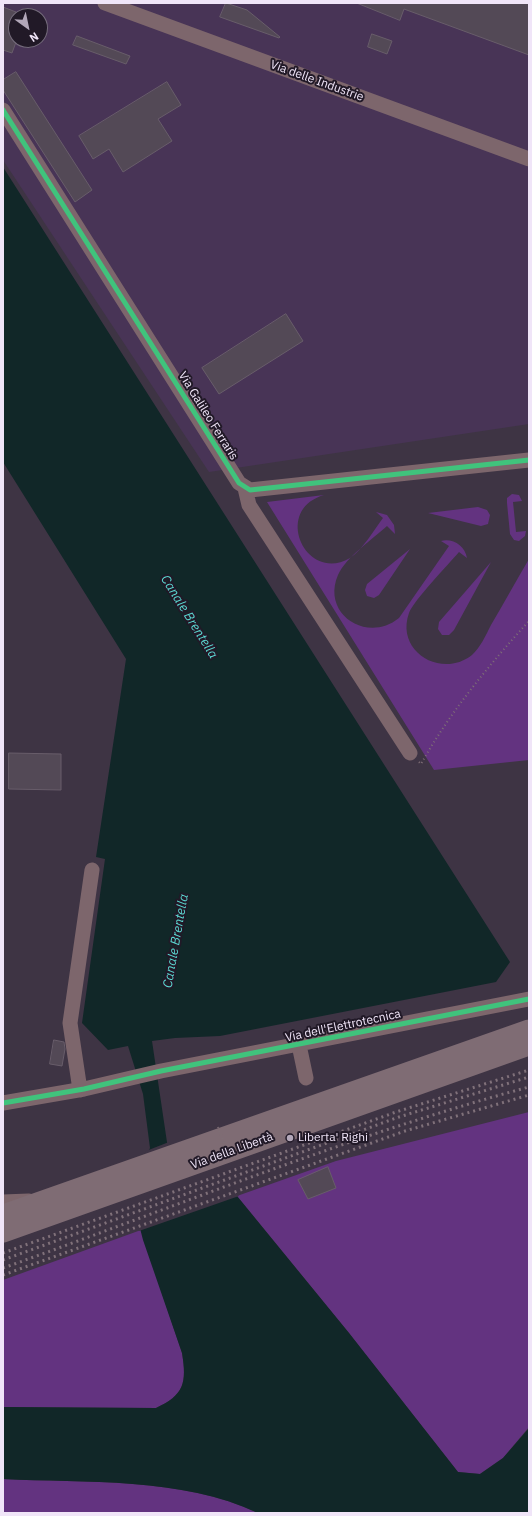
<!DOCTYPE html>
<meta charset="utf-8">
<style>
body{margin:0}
#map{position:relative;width:532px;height:1516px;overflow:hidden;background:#3e3444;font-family:"IBM Plex Sans",sans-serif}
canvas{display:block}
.frame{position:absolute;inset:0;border:4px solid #f0e5f8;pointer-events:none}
.north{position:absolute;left:8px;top:8px;width:40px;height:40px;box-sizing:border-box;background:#211927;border:1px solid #746b7b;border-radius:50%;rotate:147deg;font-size:11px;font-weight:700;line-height:16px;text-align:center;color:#f0e5f8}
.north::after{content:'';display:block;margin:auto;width:14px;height:18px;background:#b2a7b9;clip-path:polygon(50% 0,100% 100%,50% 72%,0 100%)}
</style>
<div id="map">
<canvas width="532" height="1516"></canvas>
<div class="frame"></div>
<div class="north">N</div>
</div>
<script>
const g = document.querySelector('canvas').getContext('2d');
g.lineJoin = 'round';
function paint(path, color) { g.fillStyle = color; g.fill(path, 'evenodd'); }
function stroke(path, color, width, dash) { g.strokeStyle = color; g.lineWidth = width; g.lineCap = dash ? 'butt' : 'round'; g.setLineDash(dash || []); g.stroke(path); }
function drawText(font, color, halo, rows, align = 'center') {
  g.font = font + ' "IBM Plex Sans",sans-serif'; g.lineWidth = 4; g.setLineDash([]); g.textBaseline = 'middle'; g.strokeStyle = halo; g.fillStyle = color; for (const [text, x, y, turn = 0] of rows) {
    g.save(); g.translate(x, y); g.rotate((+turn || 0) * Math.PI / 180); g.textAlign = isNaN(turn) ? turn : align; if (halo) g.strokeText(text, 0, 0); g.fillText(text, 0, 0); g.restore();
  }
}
paint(new Path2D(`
 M3,3H529V424L209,472L3,160ZM16,16H40V40H16Z`), '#483456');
paint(new Path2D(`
 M512,494L519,495L522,501L513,502L516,532L526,531L525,536L519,541L514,540L510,534L507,503V498Z
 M324,495C272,510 306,584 350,558C363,549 374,530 383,518L376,512L387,515L394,525L395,534L387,526C373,539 346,557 338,575C321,614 367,644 399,618L449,546L441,541C453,538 465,546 467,558L459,552C448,565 414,600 409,613C395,652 442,679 472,655C480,648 486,635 491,625C504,603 516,581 529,559V760L434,770L267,502Z
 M478,507L487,510L490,515L488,524L481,526L428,513Z
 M410,549L379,595L374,598L367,596L365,590L367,584Z
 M491,562L454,630L449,635H442L438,629L439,622Z
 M529,1112V1427L503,1458L480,1474L458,1472L349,1333L237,1196L336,1161Z
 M141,1230L182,1353C187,1383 184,1395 156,1408L3,1407V1280Z
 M3,1479C85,1483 182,1477 258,1513H3Z`), '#633380');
paint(new Path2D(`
 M3,167L510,962L496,982L220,1036L175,1038L152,1041L168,1149L237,1196L349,1333L458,1472L480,1474L503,1458L529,1428V1513H258C182,1477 85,1483 3,1479V1407L156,1408C184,1395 187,1383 182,1353L143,1240L131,1193L150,1148L143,1094L128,1046L108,1050L82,1023L105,859L96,857L126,659L3,462Z`), '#112728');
paint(new Path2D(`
 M169,1142L170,1148L208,1164L218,1170L239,1196L139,1231L129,1193L146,1151Z`), '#3e3444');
const building = new Path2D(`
 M226,3L247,10L280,37L279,38L220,17Z
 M357,3H529V55L404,9L400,20Z
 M3,7L16,12V42L12,53L3,50Z
 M372,34L392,41L387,54L368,47Z
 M77,36L130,56L126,64L73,45Z
 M16,72L92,190L75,202L3,90V80Z
 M167,82L181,105L158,119L172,141L123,172L109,149L93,159L79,136Z
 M286,314L303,341L219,394L202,368Z
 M9,753L61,754V790L9,789Z
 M54,1040L64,1042L65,1049L62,1066L50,1064Z
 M328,1167L336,1188L308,1199L298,1180Z`);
paint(building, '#534956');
stroke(building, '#685d6a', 1);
stroke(new Path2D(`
 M419,762L421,764C450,712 489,665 529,621`), '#7f6f76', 2, [1, 3]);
stroke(new Path2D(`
 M105,3L529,159
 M3,110L239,483L250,490L529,460
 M245,488L249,505L410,753
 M299,1045L306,1078
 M80,1090L70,1023L92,870
 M3,1103L84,1089L161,1071L529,999
 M3,1202L29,1201`), '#7d666c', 15);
stroke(new Path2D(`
 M3,1215L529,1030
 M3,1232L529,1045`), '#7f6c74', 21);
stroke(new Path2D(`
 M3,1253L396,1112L529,1070
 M3,1260L399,1117L529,1077
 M3,1268C178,1206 350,1135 529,1087
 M3,1275L405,1131L529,1095`), '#80717a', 3, [2, 4]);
stroke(new Path2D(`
 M218,1127L231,1162`), '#7f6f76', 2, [1, 3]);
stroke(new Path2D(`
 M3,110L239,483L250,490L529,460
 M3,1103L84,1089L161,1071L529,999`), '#40c37c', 5);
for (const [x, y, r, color] of [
 [290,1138,4,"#b2a7b9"]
]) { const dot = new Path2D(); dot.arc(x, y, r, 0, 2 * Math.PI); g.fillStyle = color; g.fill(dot); stroke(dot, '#211927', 1.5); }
drawText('12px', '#f0e5f8', '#211927', [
 ["Via delle Industrie",317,81,20],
 ["Via Galileo Ferraris",208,416,58],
 ["Via dell'Elettrotecnica",343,1026,-12],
 ["Via della Libertà",232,1151,-20]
]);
drawText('12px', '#f0e5f8', '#211927', [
 ["Liberta' Righi",298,1138]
], 'left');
drawText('italic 13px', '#5bd8d2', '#211927', [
 ["Canale Brentella",189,617,58],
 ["Canale Brentella",176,941,-80]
]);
</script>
